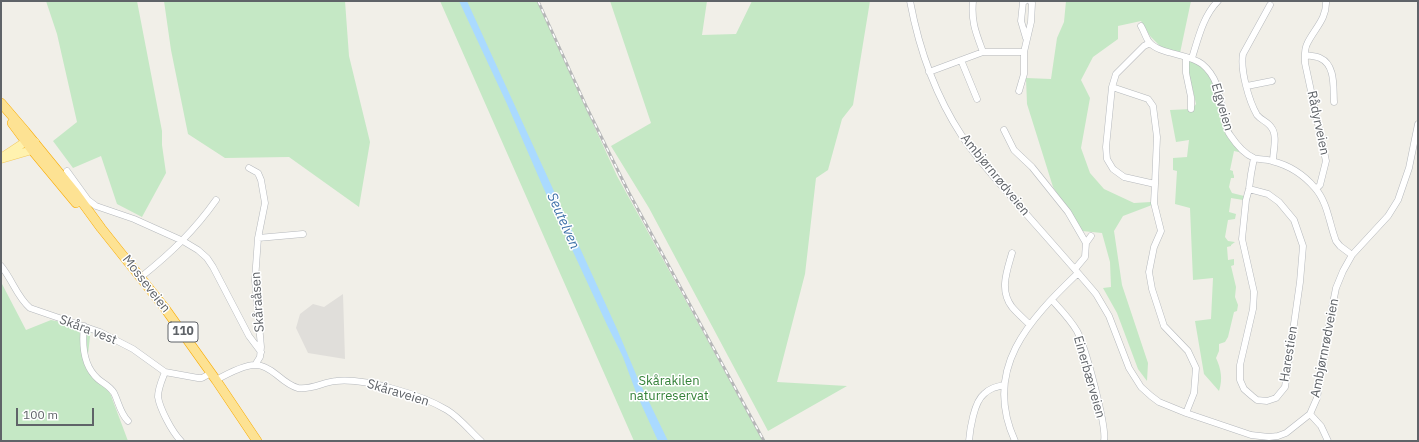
<!DOCTYPE html>
<meta charset="utf-8">
<style>
body{margin:0}
#map{position:relative;width:1419px;height:442px;overflow:hidden;background:#f1efe8;font-family:"IBM Plex Sans",sans-serif}
canvas{display:block}
.frame{position:absolute;inset:0;border:2px solid #5f6368;pointer-events:none}
.scale{position:absolute;left:16px;top:408px;width:78px;height:18px;box-sizing:border-box;border:2px solid #5f6368;border-top:0;padding-left:5px;font-size:12px;line-height:14px;white-space:nowrap;color:#5f6368;-webkit-text-stroke:3px #fff;paint-order:stroke}
</style>
<div id="map">
<canvas width="1419" height="442"></canvas>
<div class="frame"></div>
<div class="scale">100 m</div>
</div>
<script>
const g = document.querySelector('canvas').getContext('2d');
g.lineJoin = 'round';
function paint(path, color) { g.fillStyle = color; g.fill(path, 'evenodd'); }
function stroke(path, color, width, dash) { g.strokeStyle = color; g.lineWidth = width; g.lineCap = dash ? 'butt' : 'round'; g.setLineDash(dash || []); g.stroke(path); }
function drawText(font, color, halo, rows, align = 'center') {
  g.font = font + ' "IBM Plex Sans",sans-serif'; g.lineWidth = 3; g.setLineDash([]); g.textBaseline = 'middle'; g.strokeStyle = halo; g.fillStyle = color; for (const [text, x, y, turn = 0] of rows) {
    g.save(); g.translate(x, y); g.rotate((+turn || 0) * Math.PI / 180); g.textAlign = isNaN(turn) ? turn : align; if (halo) g.strokeText(text, 0, 0); g.fillText(text, 0, 0); g.restore();
  }
}
paint(new Path2D(`
 M343,294L345,359L308,353L296,328L300,314L313,304L324,307Z`), '#e0deda');
paint(new Path2D(`
 M46,1H137L162,131V145L166,173L142,217L117,204L101,156L73,168L53,141L77,122L57,34Z
 M164,1H345L349,56L370,142L359,207L289,157L225,158L188,134L171,50Z
 M440,1H537L617,176L762,439L760,441H634Z
 M610,1H707L702,35L736,34L752,1H870L853,105L842,119L828,170L816,178L805,274L777,382L847,386L768,431L649,208L611,146L651,123Z
 M1066,1H1191L1180,53L1162,48L1150,36L1141,21L1118,26V39L1093,57L1081,80L1090,98L1081,148L1090,173L1104,189L1134,203L1151,202L1152,205L1123,216L1114,231L1122,285L1148,363L1147,381L1138,369L1117,313L1103,288L1111,287L1110,262L1102,233L1082,231L1053,187L1027,104L1026,78L1051,79L1057,38L1064,22Z
 M1188,61C1224,69 1214,109 1226,134C1230,142 1237,147 1243,153L1234,151L1230,170L1233,171V173L1234,176V178H1231L1229,187L1232,193L1244,196L1243,200L1231,198L1229,212L1236,214L1235,219L1228,220L1225,237L1228,241L1235,242L1231,245V246L1227,247L1228,260L1234,259V265L1231,266L1236,287L1235,297L1238,305L1237,311L1234,312L1228,337L1225,342L1219,344V351L1216,358C1221,369 1223,379 1219,391L1204,374L1195,321L1211,319L1213,278L1193,280L1190,208L1175,204L1177,171L1173,170V158L1187,157L1189,140L1176,142L1170,110L1192,109L1196,104C1193,89 1188,75 1188,61Z
 M1,282L26,330L51,320L91,328L87,363L110,393L128,441H1Z`), '#c5e8c5');
paint(new Path2D(`
 M459,1H467L617,329L638,379L668,441H658L637,395L623,357L608,327L543,187L507,104Z`), '#aadaff');
const minor = new Path2D(`
 M910,1C919,49 935,95 962,136C977,159 996,179 1014,200C1041,231 1069,262 1096,294L1109,316L1129,368L1141,387L1151,396L1159,402L1186,413L1251,435L1269,437L1278,436L1286,433L1310,414L1317,398L1332,308L1336,288L1343,271L1352,255L1388,216L1398,200L1409,168L1418,124
 M973,1C971,22 976,33 983,52
 M1025,1L1023,2L1021,21L1026,38
 M1270,5L1243,54C1240,70 1249,101 1257,115C1261,120 1268,122 1271,127C1278,135 1273,151 1273,161
 M1141,26C1144,31 1146,38 1149,42C1160,55 1188,53 1202,64C1218,77 1220,96 1224,115C1225,122 1226,130 1230,135C1236,144 1244,154 1254,158C1260,160 1267,159 1272,161C1288,165 1304,175 1315,188C1328,203 1329,223 1336,241L1340,246L1352,255
 M1305,55C1310,56 1316,56 1320,58C1336,65 1333,88 1334,102
 M1186,57V73L1191,97V109
 M1192,58C1198,39 1203,16 1218,1
 M961,60L977,99
 M929,72L983,52H1024L1031,22L1032,3L1030,1
 M1247,86L1272,81
 M1112,87L1148,99L1153,106L1157,137L1155,184L1124,177L1113,169L1107,159L1106,147L1112,87L1116,74L1144,46L1150,43
 M1019,91L1024,74V52
 M1004,130L1014,150L1032,167L1068,212L1086,243
 M249,168L258,173L261,180L265,203L258,238L255,280L261,347L260,357L255,365
 M67,171L88,200L96,206L134,219L183,241L198,250L207,258L213,267L249,336L261,352
 M1155,184L1154,203L1161,231L1154,247L1149,272L1152,289L1164,326L1188,351L1196,368L1194,393L1186,413
 M1249,189L1268,194L1279,202L1294,220L1303,246L1300,282L1285,387L1276,398L1267,401L1257,400L1252,396L1244,389L1240,380V365L1253,309L1254,292L1242,239L1246,200L1249,189L1251,174L1254,158
 M1316,189L1320,185L1326,161L1305,63C1305,57 1304,50 1307,44C1314,29 1327,19 1326,1
 M258,238L303,234
 M1012,253C1007,271 999,290 1012,307C1017,313 1024,319 1030,325
 M1,266C12,279 17,297 30,308L100,332L133,349L165,372L198,378H202L211,373
 M1075,269L1085,257L1086,243L1091,236
 M141,277C171,253 194,231 216,200
 M1052,300C1061,310 1070,319 1077,331C1085,346 1107,426 1104,441
 M84,326C82,344 83,366 98,379C104,384 110,386 114,393C119,403 120,413 128,421
 M165,372C162,380 158,388 158,397C160,409 172,432 181,441
 M216,380C225,375 246,364 256,365C263,365 272,371 277,375C283,380 290,386 298,388C312,390 323,382 336,381C366,378 422,395 447,410C460,418 470,431 481,441
 M1310,414L1321,426L1328,441
 M969,441C970,429 974,402 984,394C990,388 996,387 1004,385
 M1015,441C982,369 1029,320 1078,273`);
const major = new Path2D(`
 M1,158L25,142H35L32,150L1,159`);
const highway = new Path2D(`
 M1,103L25,131L74,191L101,228L164,307L216,380L257,441
 M12,123L32,150L76,203`);
stroke(minor, '#b5b8bc', 7);
stroke(major, '#f2c960', 9);
stroke(highway, '#f9ab00', 10);
stroke(minor, '#fff', 6);
stroke(major, '#fff2af', 8);
stroke(highway, '#fde293', 9);
const rail = new Path2D(`
 M538,1L587,108L628,191L764,441`);
stroke(rail, '#b6b7b8', 3);
stroke(rail, '#fff', 1.5, [4.5]);
for (const [x, y, w] of [
 [183,332,30]
]) { const box = new Path2D(); box.roundRect(x - w / 2, y - 10, w, 20, 3); g.fillStyle = '#fff'; g.fill(box); stroke(box, '#5f6368', 1); }
drawText('bold 12px', '#5f6368', null, [
 ["110",183,332]
]);
drawText('13px', '#5f6368', '#fff', [
 ["Elgveien",1222,107,74],
 ["Rådyrveien",1318,123,78],
 ["Ambjørnrødveien",995,175,51],
 ["Mosseveien",146,284,52],
 ["Skåraåsen",258,302,-94],
 ["Skåra vest",88,330,21],
 ["Ambjørnrødveien",1325,348,-79],
 ["Harestien",1289,354,-81],
 ["Einerbærveien",1089,377,74],
 ["Skåraveien",398,393,17]
]);
drawText('13px', '#348238', '#fff', [
 ["Skårakilen",669,381],
 ["naturreservat",669,396]
]);
drawText('italic 14px', '#4174aa', '#fff', [
 ["Seutelven",563,221,66]
]);
</script>
